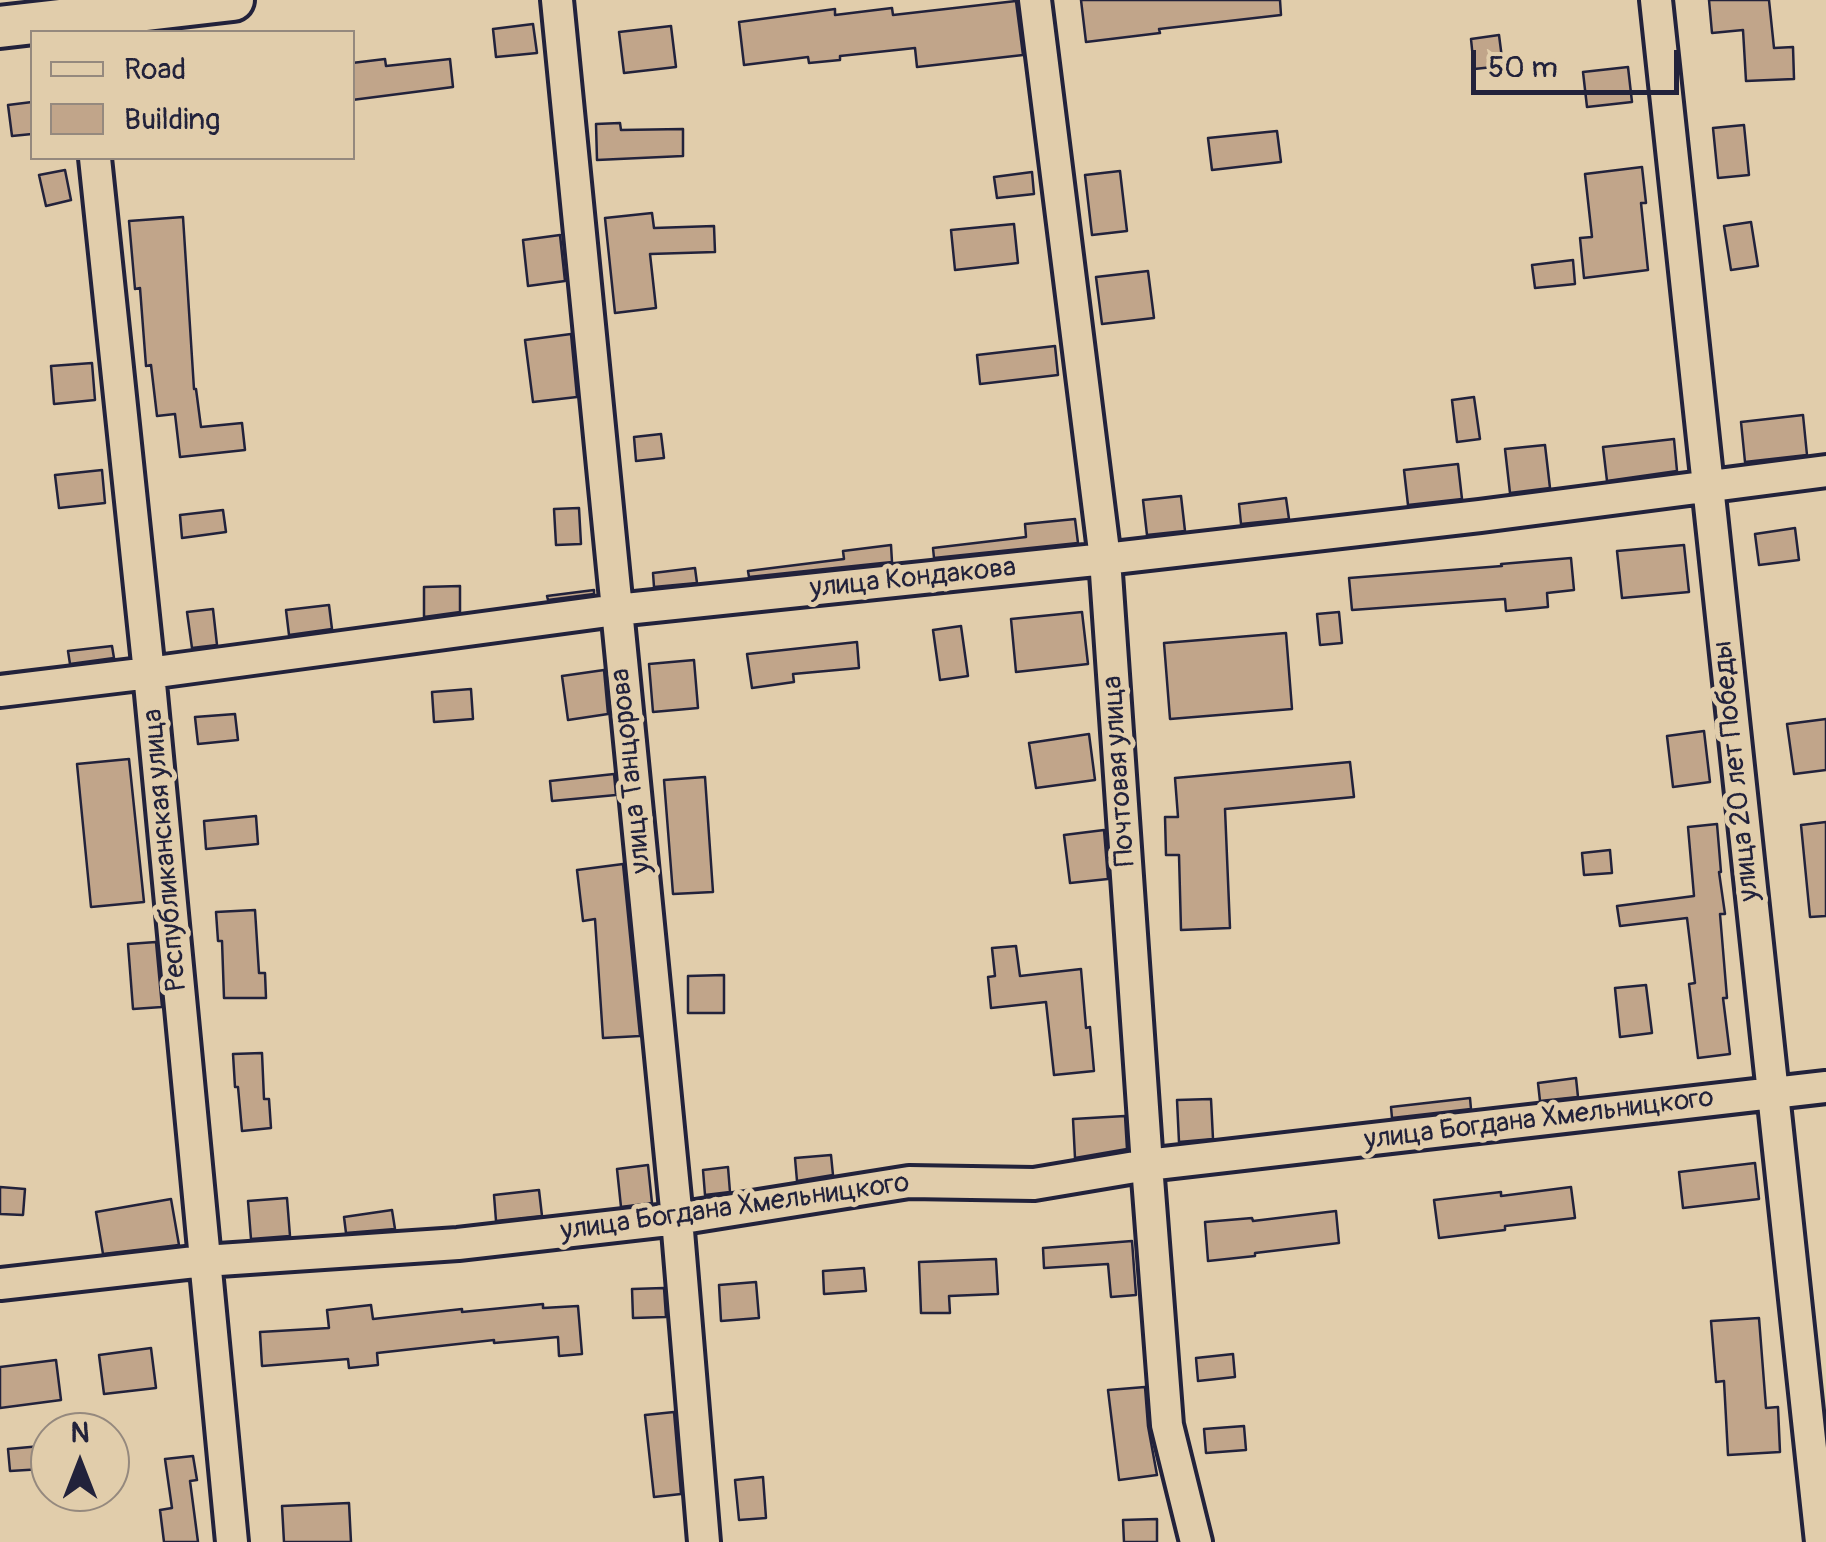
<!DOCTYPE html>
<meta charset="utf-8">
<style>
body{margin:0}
#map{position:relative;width:1826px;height:1542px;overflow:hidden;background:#e1cdab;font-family:Pangolin,sans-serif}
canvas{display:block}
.legend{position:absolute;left:30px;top:30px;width:325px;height:130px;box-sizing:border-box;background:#e1cdab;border:2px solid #95897e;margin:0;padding:12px 18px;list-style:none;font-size:30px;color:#22223b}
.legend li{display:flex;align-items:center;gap:20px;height:50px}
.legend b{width:50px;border:2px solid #95897e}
.north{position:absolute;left:30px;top:1412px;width:100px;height:100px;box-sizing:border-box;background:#e1cdab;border:2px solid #95897e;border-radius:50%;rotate:0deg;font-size:28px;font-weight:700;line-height:40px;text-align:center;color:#22223b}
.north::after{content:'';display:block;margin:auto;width:35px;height:45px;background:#22223b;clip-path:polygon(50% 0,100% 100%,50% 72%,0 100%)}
.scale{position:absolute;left:1471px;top:50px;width:208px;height:45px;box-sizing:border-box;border:5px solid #22223b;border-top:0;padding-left:12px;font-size:30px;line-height:35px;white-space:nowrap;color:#22223b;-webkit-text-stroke:8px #e1cdab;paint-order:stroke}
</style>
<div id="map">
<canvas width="1826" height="1542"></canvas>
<ul class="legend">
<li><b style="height:12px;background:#e1cdab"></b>Road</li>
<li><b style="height:28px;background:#c1a58a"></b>Building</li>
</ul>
<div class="north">N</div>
<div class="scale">50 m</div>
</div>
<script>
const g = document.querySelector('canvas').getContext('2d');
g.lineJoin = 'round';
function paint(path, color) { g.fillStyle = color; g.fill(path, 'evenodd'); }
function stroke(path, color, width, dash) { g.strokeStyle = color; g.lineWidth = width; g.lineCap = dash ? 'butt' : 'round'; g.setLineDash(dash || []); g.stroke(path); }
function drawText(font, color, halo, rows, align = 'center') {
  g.font = font + ' Pangolin,sans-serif'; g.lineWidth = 10; g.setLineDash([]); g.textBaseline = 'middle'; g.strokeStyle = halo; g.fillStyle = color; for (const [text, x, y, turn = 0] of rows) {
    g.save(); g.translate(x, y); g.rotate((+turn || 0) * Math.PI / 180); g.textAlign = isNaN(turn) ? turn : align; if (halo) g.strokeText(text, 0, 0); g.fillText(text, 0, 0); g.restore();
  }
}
const building = new Path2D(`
 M1081,0H1280L1281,15L1159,29L1160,33L1086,42Z
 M1709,0H1769L1774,48L1793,47L1794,79L1746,81L1743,30L1712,33Z
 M1016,1L1023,55L917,67L915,48L840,56V60L809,63L808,57L744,65L739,22L835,9V15L892,8L893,15Z
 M533,24L537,53L496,57L493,29Z
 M671,26L676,67L624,73L619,32Z
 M1499,35L1503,66L1474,69L1471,39Z
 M385,59L386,66L450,59L453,87L352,100V63Z
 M1628,67L1632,102L1587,107L1583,72Z
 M32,102V134L12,136L8,105Z
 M620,123L621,130L683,129V156L597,160L596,124Z
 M1744,125L1749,175L1718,178L1713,128Z
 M1277,131L1281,162L1212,170L1208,138Z
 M1642,167L1646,203H1641L1648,270L1584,278L1580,238L1592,237L1585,174Z
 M65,170L71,200L46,206L39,175Z
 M1120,171L1127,231L1092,235L1085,175Z
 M1032,172L1034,194L997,198L994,177Z
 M652,213L654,228L714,226L715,252L650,254L656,308L615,313L605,218Z
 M183,217L194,389H196L201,427L242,423L245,450L180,457L175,414L157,416L151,365L146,366L140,288L135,289L129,221Z
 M1751,222L1758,266L1731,270L1724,226Z
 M1014,224L1018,263L955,270L951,230Z
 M560,235L565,281L528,286L523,240Z
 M1573,260L1575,284L1535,288L1532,265Z
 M1148,271L1154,318L1102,324L1096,277Z
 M571,334L577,397L533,402L525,340Z
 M1055,346L1058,375L980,384L977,355Z
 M92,363L95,400L54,404L51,366Z
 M1474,397L1480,439L1457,442L1452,400Z
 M1803,415L1807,455L1745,462L1741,422Z
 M661,434L664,458L636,461L634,437Z
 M1674,439L1677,471L1607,481L1603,447Z
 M1545,445L1550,488L1510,493L1505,449Z
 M1458,464L1462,499L1408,505L1404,470Z
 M102,470L105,503L59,508L55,475Z
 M1181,496L1185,531L1147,535L1143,500Z
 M1286,498L1289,519L1241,524L1239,504Z
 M579,508L581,544L556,545L554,509Z
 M223,510L226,532L182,538L180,515Z
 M1075,519L1078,543L934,558L933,548L1026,537L1025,524Z
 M1795,528L1799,560L1759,565L1755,534Z
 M891,545L892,562L749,577L748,571L844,559L843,551Z
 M1684,545L1689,592L1622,598L1617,551Z
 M1571,558L1574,590L1547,593L1548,607L1506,611L1505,599L1352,610L1349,578L1502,566L1501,564Z
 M695,568L697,583L654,587L653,573Z
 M460,586V612L424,617V587Z
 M594,590V594L548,600L547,596Z
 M329,605L332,629L289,635L286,610Z
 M213,609L217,645L192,648L187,612Z
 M1082,612L1088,664L1016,672L1011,619Z
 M1339,612L1342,643L1320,645L1317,614Z
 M961,626L968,676L940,680L933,630Z
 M1286,633L1292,709L1170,719L1164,643Z
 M857,642L859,668L793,674L794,682L752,688L747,654Z
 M112,646L114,658L70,664L68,651Z
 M694,660L698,708L653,712L649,664Z
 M604,670L608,714L568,720L562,676Z
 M471,689L473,719L434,722L432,692Z
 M235,714L238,740L198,744L195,717Z
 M1826,719V770L1794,774L1787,724Z
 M1704,731L1710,782L1673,787L1667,736Z
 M1089,734L1095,780L1036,788L1029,743Z
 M129,759L144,902L91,907L77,764Z
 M1350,762L1354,797L1225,809L1230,928L1181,930L1179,855H1166L1165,817H1178L1175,778Z
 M614,774L616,795L552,801L550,781Z
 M705,777L713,892L673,894L664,780Z
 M256,816L258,844L206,849L204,821Z
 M1826,822V916L1810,917L1801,825Z
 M1717,824L1721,872H1719L1725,914H1720L1727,998H1723L1730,1054L1698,1058L1689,984L1695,983L1687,918L1620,926L1617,906L1694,896L1688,827Z
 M1104,830L1108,879L1070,883L1064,835Z
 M1610,850L1612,873L1584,875L1582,853Z
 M623,864L640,1036L603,1038L595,919L583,921L577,870Z
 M255,910L259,973H265L266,998H224L222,941H218L216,912Z
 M156,942L162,1007L133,1009L128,944Z
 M1016,946L1020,976L1081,969L1086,1028L1090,1027L1094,1071L1054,1075L1046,1002L991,1008L988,977L995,976L992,948Z
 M724,975V1013H688V976Z
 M1646,985L1652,1033L1620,1037L1615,988Z
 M262,1053L264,1099H269L271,1128L242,1131L238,1087H235L233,1054Z
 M1576,1078L1578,1097L1540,1101L1538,1083Z
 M1470,1098L1471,1109L1392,1118L1391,1107Z
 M1211,1099L1213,1139L1179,1142L1177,1100Z
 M1125,1116L1127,1149L1075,1158L1073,1119Z
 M831,1155L833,1175L797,1181L795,1158Z
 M1755,1163L1759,1199L1683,1208L1679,1172Z
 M648,1165L652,1203L621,1207L617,1169Z
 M728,1167L730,1192L705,1195L703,1170Z
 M0,1187L25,1189L23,1215L0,1214Z
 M1571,1187L1575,1218L1505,1226V1230L1439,1238L1434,1200L1501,1192V1196Z
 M539,1190L542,1216L496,1221L494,1195Z
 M287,1198L290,1236L251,1239L248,1201Z
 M171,1199L179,1245L103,1254L96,1212Z
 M392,1210L395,1229L346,1233L344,1217Z
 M1336,1211L1339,1243L1255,1253V1256L1208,1261L1205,1222L1252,1218L1253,1221Z
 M1132,1241L1136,1295L1111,1297L1108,1264L1044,1268L1043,1248Z
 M996,1259L998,1294L949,1296L950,1313H921L919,1262Z
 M864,1268L866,1291L824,1294L823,1271Z
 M756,1282L759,1318L721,1321L719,1285Z
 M664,1288L666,1317L633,1318L632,1289Z
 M543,1304V1308L578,1306L582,1354L559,1356L558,1337L494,1343V1340L377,1353L378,1365L349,1368L348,1359L262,1366L260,1332L329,1328L327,1310L371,1305L373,1319L462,1309V1312Z
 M1759,1318L1766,1408L1778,1407L1780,1452L1728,1455L1724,1381L1716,1382L1711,1321Z
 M151,1348L156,1388L104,1394L99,1355Z
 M1233,1354L1235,1377L1198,1381L1196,1358Z
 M56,1360L61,1400L0,1408V1367Z
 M1145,1387L1148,1426L1157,1475L1119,1480L1108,1390Z
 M674,1412L681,1494L654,1497L645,1415Z
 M1244,1426L1246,1450L1206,1453L1204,1429Z
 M41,1446L43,1469L10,1471L8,1449Z
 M193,1456L197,1480L190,1481L198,1542H164L160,1510L172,1508L165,1459Z
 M763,1477L766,1518L739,1520L735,1480Z
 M349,1503L351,1542H284L282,1506Z
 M1157,1519V1542H1124L1123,1520Z`);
paint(building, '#c1a58a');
stroke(building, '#22223b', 2.5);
const minor = new Path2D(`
 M557,0L677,1219L704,1542
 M1035,0L1105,559L1147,1165L1167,1425L1196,1542
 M1656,0L1821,1542
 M95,158L149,673L232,1542
 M0,691L149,673L616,610L1105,559L1480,516L1826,471
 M0,1284L204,1261L458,1244L677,1219L909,1182L1034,1184L1147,1165L1826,1087`);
const tertiary = new Path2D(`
 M0,27L233,0`);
stroke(minor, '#22223b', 38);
stroke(tertiary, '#22223b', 48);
stroke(minor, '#e1cdab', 30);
stroke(tertiary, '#e1cdab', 40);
drawText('28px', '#22223b', '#e1cdab', [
 ["улица Кондакова",913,579,-6],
 ["улица Танцорова",632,771,-96],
 ["Почтовая улица",1120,771,-94],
 ["улица 20 лет Победы",1737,771,-96],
 ["Республиканская улица",166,850,-95],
 ["улица Богдана Хмельницкого",1539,1120,-7],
 ["улица Богдана Хмельницкого",735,1208,-8]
]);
</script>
